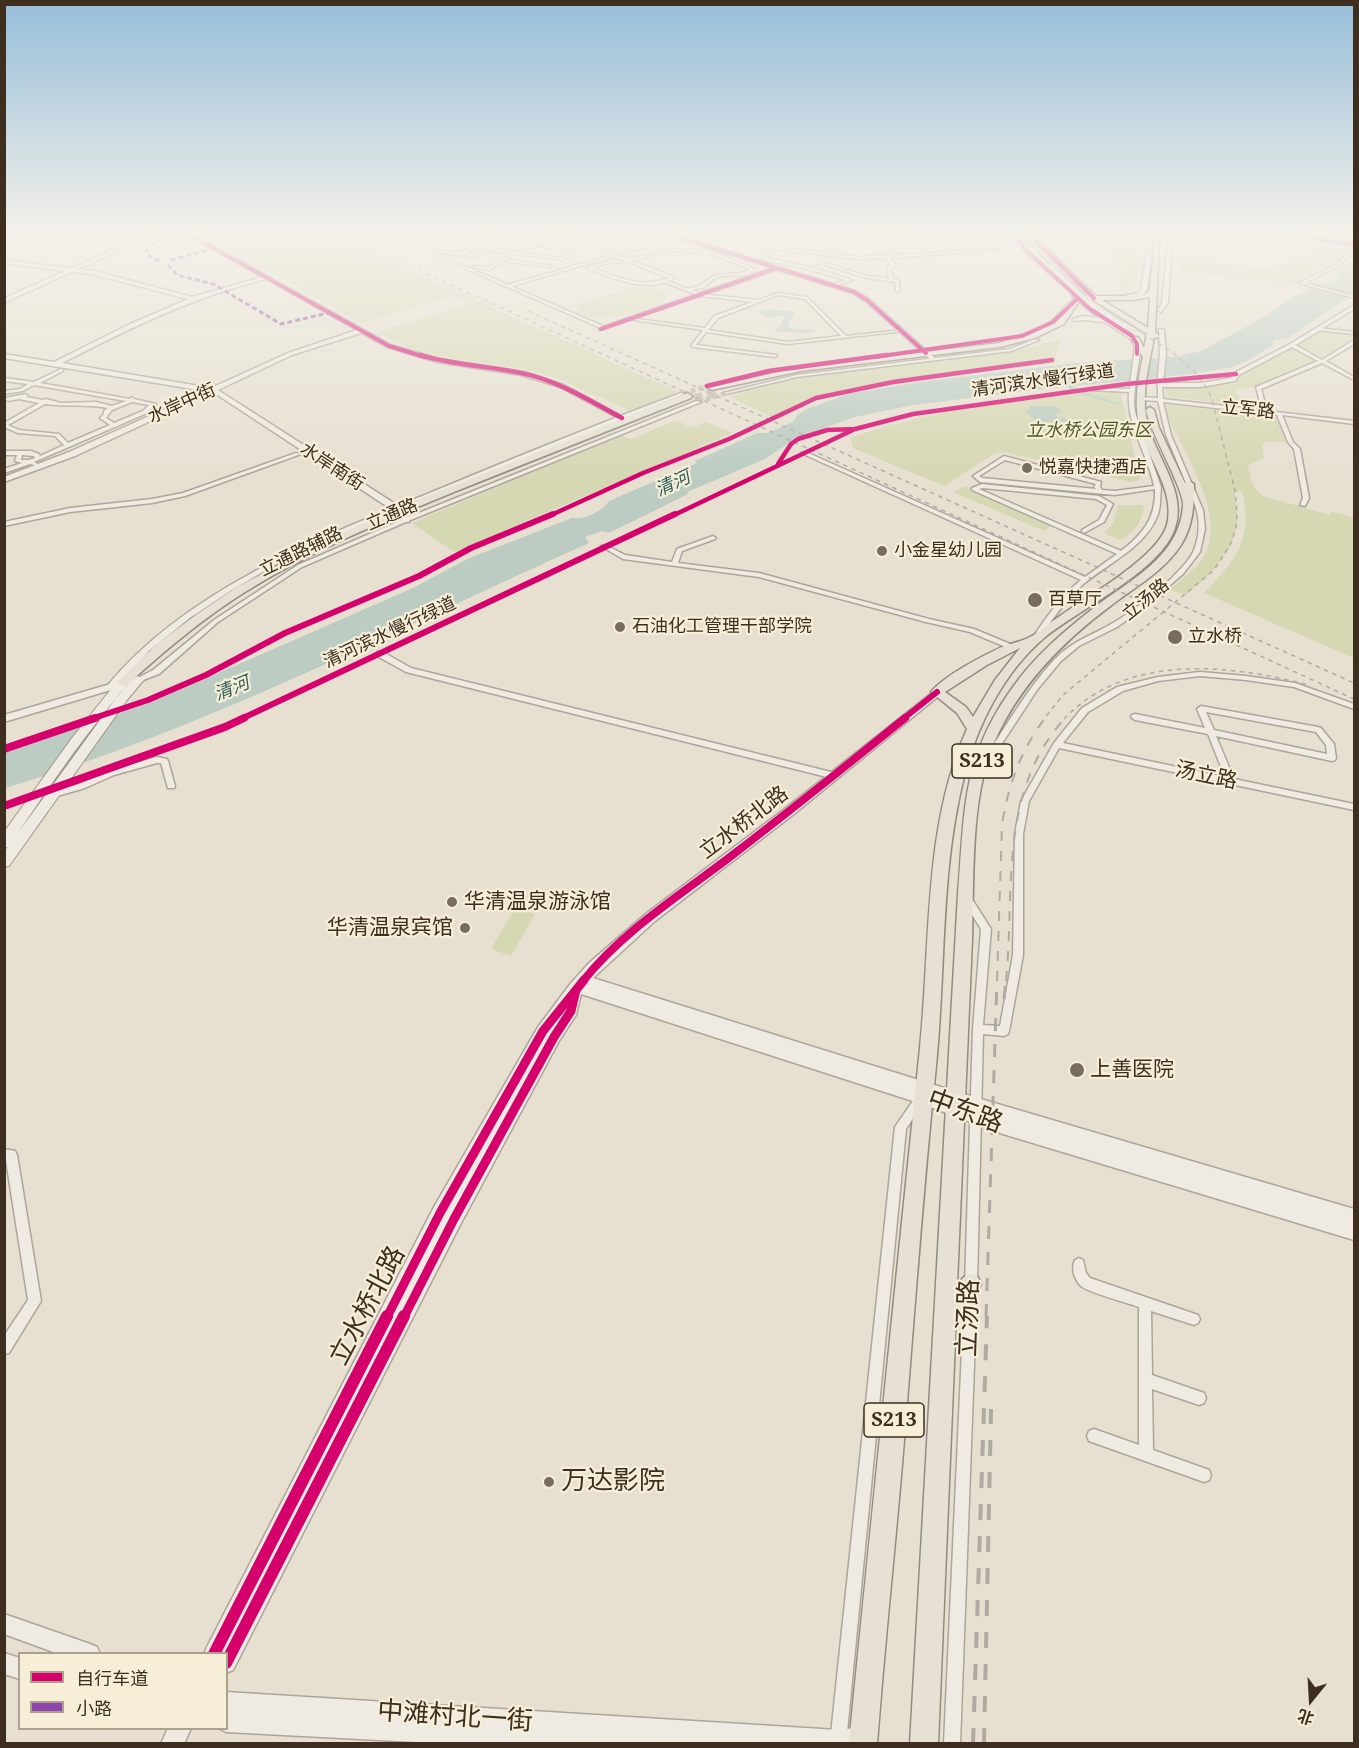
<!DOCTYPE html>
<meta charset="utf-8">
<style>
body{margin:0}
#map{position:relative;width:1359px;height:1748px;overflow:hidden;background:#e7e0d1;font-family:"Noto Serif","Noto Sans SC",serif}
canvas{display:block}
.frame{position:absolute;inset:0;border:6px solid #3d2e20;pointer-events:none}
.legend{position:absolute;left:18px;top:1652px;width:210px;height:78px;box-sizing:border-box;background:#f7eed8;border:2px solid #ada18e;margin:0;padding:8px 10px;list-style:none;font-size:18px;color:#3d2e20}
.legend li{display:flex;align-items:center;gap:12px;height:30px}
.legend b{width:30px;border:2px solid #ada18e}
.north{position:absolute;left:1281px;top:1670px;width:60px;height:60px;-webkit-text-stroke:4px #f7eed8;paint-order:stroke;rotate:198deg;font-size:16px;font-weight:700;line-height:24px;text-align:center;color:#3d2e20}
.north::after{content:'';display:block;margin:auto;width:21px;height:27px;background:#3d2e20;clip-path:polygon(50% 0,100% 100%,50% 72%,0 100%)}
</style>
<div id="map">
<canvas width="1359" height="1748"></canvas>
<div class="frame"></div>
<ul class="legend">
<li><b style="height:8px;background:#d6006c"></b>自行车道</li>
<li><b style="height:8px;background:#8e44ad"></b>小路</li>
</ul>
<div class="north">北</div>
</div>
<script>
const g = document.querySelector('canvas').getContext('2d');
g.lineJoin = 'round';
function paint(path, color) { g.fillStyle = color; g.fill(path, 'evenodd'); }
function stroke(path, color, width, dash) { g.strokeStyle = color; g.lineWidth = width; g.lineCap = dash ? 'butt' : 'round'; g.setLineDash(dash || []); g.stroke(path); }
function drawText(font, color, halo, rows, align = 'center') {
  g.font = font + ' "Noto Serif","Noto Sans SC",serif'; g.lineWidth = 4.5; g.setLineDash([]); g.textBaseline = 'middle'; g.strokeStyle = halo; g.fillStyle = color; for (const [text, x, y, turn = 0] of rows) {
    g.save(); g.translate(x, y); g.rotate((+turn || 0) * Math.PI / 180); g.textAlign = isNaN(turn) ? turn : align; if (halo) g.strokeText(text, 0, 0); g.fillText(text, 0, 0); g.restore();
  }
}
paint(new Path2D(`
 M195,232H328L678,392L630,411L559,379L532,371L438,356L406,347L377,332L469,304L452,296L362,323Z
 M1097,232H1124L1122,237L1143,241L1135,289L1117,291L1123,267Z
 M844,237L893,241L899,247L894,252L898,253L873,255L877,248L838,247Z
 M1329,242L1354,246V248L1343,258L1313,270L1318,272L1294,284L1178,272L1182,258C1213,262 1250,272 1281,265C1298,260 1313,250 1329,242Z
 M637,286C648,289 664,286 668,298C653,312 597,325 579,313L577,308L572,306Z
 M1319,331L1354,334V337L1323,357L1296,345Z
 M1061,338L1056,356L1057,363L928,378L897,385L866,387L814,401L778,420L730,397C802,366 894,365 972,356C1006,352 1028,350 1061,338Z
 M1289,348L1318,361L1253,387L1237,390L1236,394L1250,402L1259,404L1260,407L1166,397V387L1235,384L1241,375Z
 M1098,391L1121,393L1140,480L1131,482L1004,452L994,454L944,486L853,448L850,438C929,409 1015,401 1098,391Z
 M1166,404L1278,417L1286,442H1265L1262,446L1264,458L1248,465C1250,478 1251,487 1263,496L1330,515L1331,512L1354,517V658L1204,593C1236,560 1254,538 1242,491H1235C1235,502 1238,513 1237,524C1233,555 1209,576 1186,595L1169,590C1181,580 1198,568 1205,554C1226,515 1185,454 1168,418Z
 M676,420L692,428L706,422L733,433L454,552L412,523L621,435L631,439Z
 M965,486L1053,525L1044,531L953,492Z
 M1118,505H1144C1143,521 1134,533 1120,540L1104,533L1113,523Z
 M515,908L535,914L511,956L491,949Z`), '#d6d7b3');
paint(new Path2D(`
 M1354,260V294L1288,338L1273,340V345L1251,359L1233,367L1184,375L1034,390L913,405L855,417L798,437L765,459L687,492L688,494L609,533L602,531L585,537L589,543C396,629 208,728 5,788V752L159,699L413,588L467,559L572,518C584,520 602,512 609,501L697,463L695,461L757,433H767L793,422L797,415L809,408L848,394L928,381L1086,362L1175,357L1201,351L1266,316L1291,298L1318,284L1329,282L1340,274L1336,272Z
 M770,309L795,312L787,327L798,330L814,329L816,332L802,333L773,331L779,328L785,316L766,317L758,311Z
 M1031,406H1055L1063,412L1058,413L1056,415L1058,418L1085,421V429L1061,422L1038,423L1026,412Z`), '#bcccc2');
paint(new Path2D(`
 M1058,379H1062L1079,390L1121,404L1116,405L1075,392L1058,381Z`), '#bcccc2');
stroke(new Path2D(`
 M683,394L707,386
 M698,402L726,393`), '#c5bcae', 5, [5, 3]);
stroke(new Path2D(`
 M694,399L719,391`), '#c5bcae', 9, [9, 4.5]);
const minor = new Path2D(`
 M382,232H387L425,249L421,247V245L440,232H444L425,246L433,250L461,253L479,241H486L490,238L449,232H464L494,236L490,242H492V244L481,243L465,254C485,256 497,244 512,233L511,232H526L573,238L627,259L672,249L710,251L755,269C742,281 732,272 718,277C712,279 710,283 706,286C703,289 696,289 692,290L701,294L759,300L778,293L807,297L846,336L902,330L904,331L788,344L706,332L696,345L777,355V356L775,357L693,347L691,346L703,330L627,319L629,318L705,328L714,316L753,302L700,296L664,282L654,285L635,284L615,279L587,268L613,260L622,261L623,263L613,262L593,268C620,278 640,288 669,278L583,244L563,260L493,251L470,258L468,256L432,252L605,327L603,329ZM516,234L572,240L580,243L573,249L535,244L533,245L571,251L562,258L521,253L537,241L546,242L545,240L535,239L518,252L495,249ZM672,251L709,253L750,269C740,277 728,271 717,275C707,278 702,287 691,288C684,289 675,284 668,281L674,279V277L631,260ZM778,295L805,299L841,336L788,342L708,330L718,318Z
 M785,232H788L774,247L828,253L839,237L824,232L840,235L841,232H845L843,235L883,237L884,232H888L886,237L926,241L922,232H926L930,241H975L929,243L842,237L831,254L859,257L996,249L998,250L890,258L896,266L891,268L893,278L899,281L900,291L898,292L896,291L895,282L867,278L825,265L816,269L852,280L836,286L835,284L846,280L811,270L761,259L769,247ZM772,249L826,255L825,257L827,258L830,256L859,259L886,258L891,265L887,267L889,278L867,276L825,263L812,268L765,257Z
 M995,234L1005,235L1014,249H1012L999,241L1000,239L1007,243L1003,237L995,236Z
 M1353,250H1354V253L1338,266L1305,283L1354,296V298L1299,283L1336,264Z
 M507,256L509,257L506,259L552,266L550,267L503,261L490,270L472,267L474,266L489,268Z
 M1077,297L1080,298C1071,304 1067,312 1060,319C1046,331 1027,336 1010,340L769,372L707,387L705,386L769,370L1010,338C1026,334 1043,329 1055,318C1063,311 1067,302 1077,297Z
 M1318,328L1354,332V334L1316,330Z
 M1035,339L1039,340L1011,351L797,377L726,394L724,393L797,375L1010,349Z
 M1352,341H1354V344L1326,361L1354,377V380L1322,363L1261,389L1267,411L1354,421V424L1282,415L1293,442L1300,449L1309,498L1305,506L1300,505L1303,498L1294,449L1288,442L1277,415L1163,402L1171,435L1203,510L1205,529L1200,552L1183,574L1141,610L1117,627L1079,646L1061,661L1037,690L984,771H978L977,769L978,767C1004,731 1025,691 1055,659C1072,641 1093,635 1113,623C1134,611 1186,571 1194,550C1200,535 1200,519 1195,505L1166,435L1158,401L1141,400L1139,399V397L1158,398V382L1160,381L1162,382L1163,399L1262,410L1256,387L1318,361L1290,346V344H1294L1322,360Z
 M61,369H63V371L40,383L130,399L132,397L134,399L156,404L147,413L34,462L38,464V466L30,464L4,473V469L22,463L15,461L17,455H4V451H31L39,454L40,456L64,445L55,436L18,433L4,427V423L39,403L19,399L8,401L6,400V398L25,394L28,396L26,397L43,400L46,399L61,403L96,402L112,406L126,401L34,385L23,391L4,394V391L20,389L28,384L4,381V378L34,382ZM132,402L149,405L143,411L114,423L106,418L112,410ZM45,404C66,407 87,404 108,408L104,411V414L100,418L110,425L68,443L59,434L19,430L8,425ZM22,455L34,456L35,458L29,460H21Z
 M1133,383L1135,384L1134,402L1135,412L1161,487C1160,496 1161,505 1158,514C1146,548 1106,564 1081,586C1064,602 1051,621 1038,641H1036L1032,639C1046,617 1061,596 1081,580L801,453L806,452L1085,577L1117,554L972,490V488L982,484L1099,496L1113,504L1104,522L1084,533L1082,532V530L1099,520L1107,505L1096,499L983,488L979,489L1121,551C1143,534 1156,518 1155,489L1115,495L980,482L973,476L1004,456L1101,482L1100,487L1102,490L1115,491L1154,486C1148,454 1126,425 1129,392L1092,390L1090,389L1092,388L1130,389L1131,384ZM1005,460L1096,484L1094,487L1096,489L982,478L979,476Z
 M681,393L685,394L371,521L277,564L232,590L190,618L150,650L115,687H109L108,685C190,586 333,532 449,485C526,453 603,422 681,393Z
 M696,401L701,402L408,521L302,567L218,622L159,674L138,682L134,680L153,670L214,620L298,565L404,519Z
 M296,453L301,454L185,496L152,503L70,512L4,526V522L70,508L152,499L183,493Z
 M713,536L716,538L715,539L682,551L678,563L759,573L929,619L974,629L1015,646L1011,648H1008L970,632L926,622L759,577L623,559L601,546L606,545L625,555L672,562L677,549Z
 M377,652H383L411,668L835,773L839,776L835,779L406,672L377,656Z
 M1200,672L1246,676L1295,683L1354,704V709L1294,687L1246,680L1200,676L1158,681L1123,691L1088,712L1063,743L1225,777L1208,734L1135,720L1131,717L1132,715L1135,714L1205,728L1197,709L1201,706L1318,727L1321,728L1334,744L1336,758L1335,760L1332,761L1216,736L1234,779L1354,804V810L1059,748L1029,801L1023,834V955L1009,1031L1008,1034L1004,1036L983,1034L977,1284L960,1744H944L965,1284L973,1029L981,929L962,899L964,896H970L991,929L983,1025L1000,1026L1013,955L1015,834L1021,801L1054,743L1082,708L1117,687L1158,677ZM1206,712L1316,732L1326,745L1327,754L1214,730Z
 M157,757L167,759L168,761L175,786L174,788H168L161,763H157L114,775L85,788L54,797L50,794L51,792L79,784L108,771Z
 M921,1094L925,1095L926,1099L906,1129L846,1742V1744H830L895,1127L917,1095Z
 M4,1149L15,1151L17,1155L41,1301L9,1353L4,1354V1336L28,1300L6,1160H4Z
 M1079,1258L1083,1260L1086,1273L1090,1278L1198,1315L1200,1319L1198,1323L1194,1325L1151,1311L1152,1375L1204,1393L1206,1398L1204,1403L1199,1405L1152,1389L1153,1450L1209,1470L1211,1475L1209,1480L1204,1482L1089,1441L1087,1436L1089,1431L1094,1429L1139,1445V1307C1128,1303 1087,1292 1081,1286C1074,1279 1071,1268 1075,1260Z`);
const tertiary = new Path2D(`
 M183,232H189L391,345L440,359L524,372L564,385L625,418L620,419L560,387L521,375L437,362L387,347L361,333L292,355L218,390L403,509L409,515V522H403L401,516L397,513L213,392L75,456L4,482V477L69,452L205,391L4,358V354L54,362L130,324L188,299L95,275L4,263V260L95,271L192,297L262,277ZM266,279L357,330L288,353L211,388L62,363C128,329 193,297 266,279Z
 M400,232H409L392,237L390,236Z
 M679,232H685L680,236L856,291L869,299L936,359L931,360L865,301L852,293L777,270L599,330V328L772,268L676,238L509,287L504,286L667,239Z
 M1150,232H1154L1147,290L1142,295L1119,299V297L1138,293L1141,290Z
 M1169,232H1173L1168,303L1161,312L1158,310L1162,303Z
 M1275,232H1289L1354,244V246Z
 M1022,244H1026L1027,248L1061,279V281H1057L1023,250Z
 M1071,293H1075L1092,308L1138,339L1141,347L1135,385L1130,384L1135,347L1132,340L1105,322L1083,320L1073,321V319L1083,316L1099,318L1071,295Z
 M1354,305V309L1294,346L1239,375L1235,381L1201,387H1160L1157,385L1160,354L1159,329L1164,330L1166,354L1163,383H1201L1231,378L1234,373L1290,344Z
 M131,678L134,679V683L4,722V715Z
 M937,689L941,690V694L794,814L655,921L593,978L957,1092L1354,1209V1240L1003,1134L922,1104L581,994L576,1015L559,1041L460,1225L233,1670L226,1673V1654H204L207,1647L434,1207L538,1027L571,983L589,963L647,913L786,808Z
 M4,1614L90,1644L97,1647L100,1654H59L4,1634Z
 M4,1653L20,1658V1679L4,1674Z
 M226,1692L838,1730L863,1727L871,1730L874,1738L872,1744H455L226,1732L218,1728H226Z
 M168,1728H191L184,1744H161Z`);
const secondary = new Path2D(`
 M152,232H160L4,303V298Z
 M138,676L144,680L142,682L127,700L9,866L4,867V851L8,847L4,848V832L72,738L119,679H127V685C87,732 52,782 18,833L119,694L134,678Z`);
const primary = new Path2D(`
 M1009,232H1016L1052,267V269H1048Z
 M1024,232H1031L1096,296H1133L1147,293L1150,289L1156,232H1162L1159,244L1155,332L1161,337L1154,338C1149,365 1141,393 1147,421C1154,455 1188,492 1175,528C1161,571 1079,609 1044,638C1004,672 978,724 965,773C940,868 946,969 936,1066C922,1199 913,1332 902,1465C894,1558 884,1651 877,1744H849C872,1511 896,1280 920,1048C931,943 923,827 967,729L957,713L931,692C945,675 984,655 1004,646C1013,643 1022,641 1030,637C1040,632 1050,622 1060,616C1088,596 1157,558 1167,525C1176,491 1146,457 1139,425C1134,402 1138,379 1143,357L1131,339L1138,337L1144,348L1147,334L1093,300H1080L1064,324L1035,338L1000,347L801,371L712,390L708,388L801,367L999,343L1029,334L1058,320L1076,297L1088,296ZM1150,297L1148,328L1102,300H1133ZM1020,648L995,680L973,717L966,707L945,692L987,665Z
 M688,393L692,396L691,398C612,429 533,460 454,492C383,521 311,551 245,592C202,619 164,651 127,685H119L117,682L157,644L197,614L237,587L322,542L412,502Z
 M1150,407L1154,410L1159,428L1185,483L1189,481L1194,484C1194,506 1193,526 1181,545C1164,571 1137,586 1113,604C1063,641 1019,685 994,743C970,799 974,880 972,940C967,1055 962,1169 957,1284L964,1277L971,1274L978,1277L981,1284L978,1291L956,1317L938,1744H910L958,894C965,810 961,759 1013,687C1034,657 1062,633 1090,611C1127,581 1179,559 1183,506C1185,491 1151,434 1146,410Z`);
stroke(minor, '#ada599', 3);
stroke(tertiary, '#ada599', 3);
stroke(secondary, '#9c958a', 2);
stroke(primary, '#928b80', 3);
paint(minor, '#efebe3');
paint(tertiary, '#efebe3');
paint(secondary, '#efebe3');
paint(primary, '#e6e1d4');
stroke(new Path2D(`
 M336,232L1354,699
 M1017,232L1088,298L1172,352L1193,370L1206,387L1212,399L1235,491L1237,515L1236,528L1230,545L1214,570L1063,695L1044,719
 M528,311L1354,683
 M1064,719C1126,653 1229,664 1309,685`), '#afaaa2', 1.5, [4.5, 4.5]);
stroke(new Path2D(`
 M997,981L1002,825C1008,785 1021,750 1045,718
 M1006,981C1015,890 998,792 1065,718`), '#afaaa2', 2, [10, 10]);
stroke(new Path2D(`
 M1004,999L1006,980
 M986,1317L997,980`), '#afaaa2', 3, [13, 13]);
stroke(new Path2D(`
 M973,1744L987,1316
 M984,1744L991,1409`), '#afaaa2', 4, [16, 16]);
const primaryBridge = new Path2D(`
 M1050,268L1083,299L1122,326`);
stroke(primaryBridge, '#928b80', 8, []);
stroke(primaryBridge, '#e6e1d4', 7);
stroke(new Path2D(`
 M171,260L212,249
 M159,261L147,255V249L167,232
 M168,265L177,275L213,284L281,324L328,313`), '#8e44ad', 3, [5, 3]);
stroke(new Path2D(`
 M185,232L389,346L425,357
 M1012,232L1025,249L1090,309L1132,336L1137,344V354
 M1027,232L1094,298
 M1277,232L1354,245
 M678,237L854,292L867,300L926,353
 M601,329L777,268
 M875,357L1022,336L1053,322L1078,298`), '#d6006c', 4);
stroke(new Path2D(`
 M420,355C453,365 487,366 521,373C557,380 590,401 622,418
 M707,386L769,371L887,355
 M778,464L791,444L798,439L827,430L855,429L913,414L1126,384L1236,374
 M549,516L643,473L729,439L816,398L893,382L1052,360
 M672,516L855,429`), '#d6006c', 4.5);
stroke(new Path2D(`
 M91,719L148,700L206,675L285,633L419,576L471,548L553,514
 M241,719L675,514
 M903,719L937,692`), '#d6006c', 6);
stroke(new Path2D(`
 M4,749L95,718
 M4,806L225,727L244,718
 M583,981C621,933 677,897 726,860C786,814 846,766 905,718`), '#d6006c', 8);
stroke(new Path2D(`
 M387,1317L440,1213L543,1031L584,980
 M404,1317L454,1219L554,1037L571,1011L576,990`), '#d6006c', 9);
stroke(new Path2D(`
 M214,1654L387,1316
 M226,1663L404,1316`), '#d6006c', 12);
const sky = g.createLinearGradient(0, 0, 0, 477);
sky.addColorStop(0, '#96bed9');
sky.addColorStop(0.49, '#f4f1ea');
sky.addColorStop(1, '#f4f1ea00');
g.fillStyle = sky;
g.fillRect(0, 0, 1359, 477);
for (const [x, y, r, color] of [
 [1027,468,6,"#786c5e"],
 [882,551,6,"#786c5e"],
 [1035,600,8,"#786c5e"],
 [620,627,6,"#786c5e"],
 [1175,637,8,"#786c5e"],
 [452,902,6,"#786c5e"],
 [465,928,6,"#786c5e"],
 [1077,1070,8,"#786c5e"],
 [549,1482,6,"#786c5e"]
]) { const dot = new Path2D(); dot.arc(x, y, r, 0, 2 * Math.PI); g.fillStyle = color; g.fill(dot); stroke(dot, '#f7eed8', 2); }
drawText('18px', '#3d2e20', '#f7eed8', [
 ["清河滨水慢行绿道",1043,381,-8],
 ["水岸中街",182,404,-24],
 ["立军路",1248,410,6],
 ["水岸南街",332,467,33],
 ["立通路",392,515,-23],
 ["立通路辅路",301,552,-26],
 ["立汤路",1146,600,-39],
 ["清河滨水慢行绿道",390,633,-25]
]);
drawText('italic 18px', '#4d5a26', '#f7eed8', [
 ["立水桥公园东区",1089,431]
]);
drawText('18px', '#3d2e20', '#f7eed8', [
 ["悦嘉快捷酒店",1039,468],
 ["小金星幼儿园",894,551],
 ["百草厅",1048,600],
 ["石油化工管理干部学院",632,627],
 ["立水桥",1188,637]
], 'left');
drawText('italic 18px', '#2f5d5a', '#f7eed8', [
 ["清河",673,484,-25],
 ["清河",232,689,-22]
]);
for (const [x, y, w] of [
 [982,761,60],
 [894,1420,60]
]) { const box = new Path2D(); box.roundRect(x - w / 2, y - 17, w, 34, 4.5); g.fillStyle = '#f7eed8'; g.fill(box); stroke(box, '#3d2e20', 1.5); }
drawText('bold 20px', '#3d2e20', null, [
 ["S213",982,761],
 ["S213",894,1420]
]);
drawText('21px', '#3d2e20', '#f7eed8', [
 ["汤立路",1206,776,12],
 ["立水桥北路",744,823,-37]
]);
drawText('21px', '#3d2e20', '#f7eed8', [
 ["华清温泉游泳馆",464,902],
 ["华清温泉宾馆",453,928,"right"],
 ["上善医院",1090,1070]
], 'left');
drawText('26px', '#3d2e20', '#f7eed8', [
 ["中东路",965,1112,20],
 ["立水桥北路",368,1306,-62],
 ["立汤路",969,1318,-88],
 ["中滩村北一街",455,1717,4]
]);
drawText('26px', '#3d2e20', '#f7eed8', [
 ["万达影院",561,1482]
], 'left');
</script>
